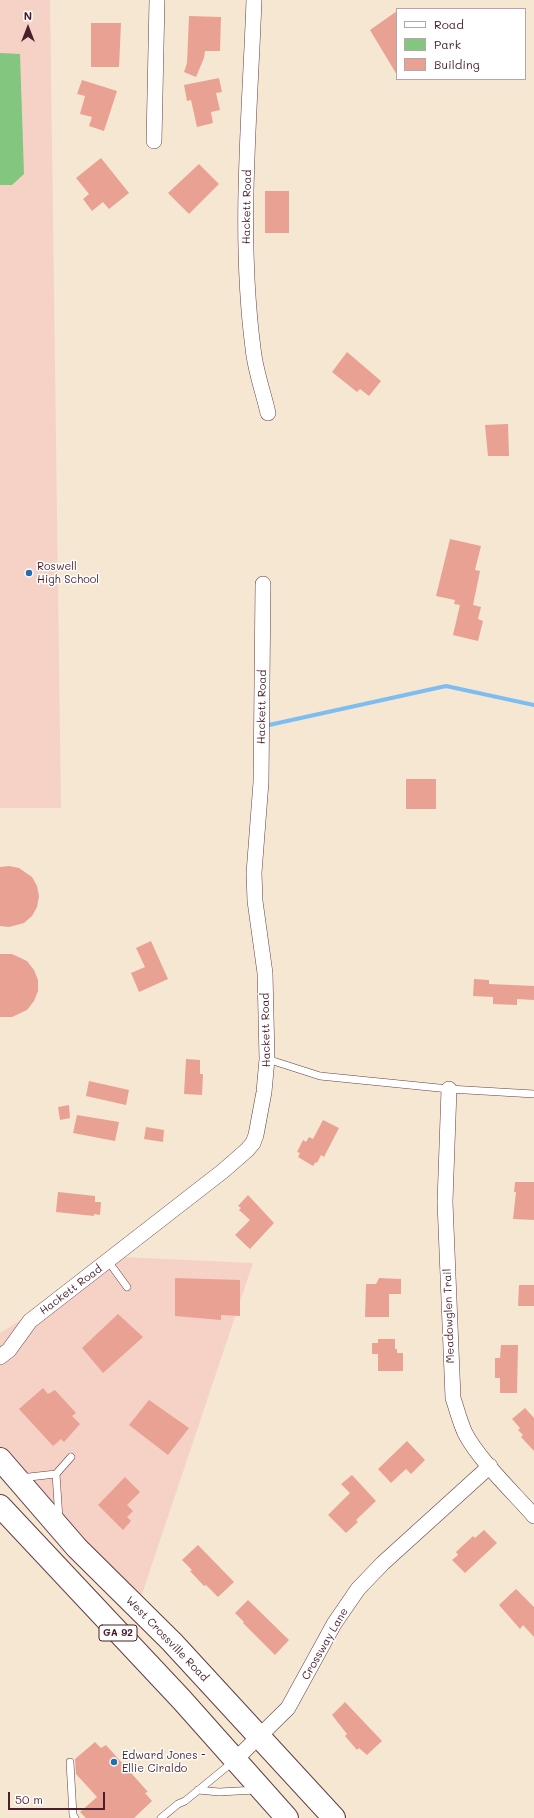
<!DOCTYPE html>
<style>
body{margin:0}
#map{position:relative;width:534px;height:1818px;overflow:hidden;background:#f6e7d2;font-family:Mali,sans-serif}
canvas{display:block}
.legend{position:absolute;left:396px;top:8px;width:130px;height:72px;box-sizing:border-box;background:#fff;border:1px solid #b7a5aa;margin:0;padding:5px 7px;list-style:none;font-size:12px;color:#4a1f2b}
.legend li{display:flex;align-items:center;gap:8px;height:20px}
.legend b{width:20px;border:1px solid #b7a5aa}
.north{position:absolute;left:8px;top:8px;width:40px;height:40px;-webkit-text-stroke:3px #fff;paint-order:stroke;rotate:0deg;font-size:11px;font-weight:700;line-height:16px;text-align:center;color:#4a1f2b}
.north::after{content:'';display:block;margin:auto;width:14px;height:18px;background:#4a1f2b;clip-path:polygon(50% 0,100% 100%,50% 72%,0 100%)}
.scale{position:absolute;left:8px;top:1792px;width:97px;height:18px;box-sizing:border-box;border:2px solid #4a1f2b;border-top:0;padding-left:5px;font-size:12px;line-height:14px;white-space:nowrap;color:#4a1f2b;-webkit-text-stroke:3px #fff;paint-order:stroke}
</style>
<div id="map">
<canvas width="534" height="1818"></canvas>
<ul class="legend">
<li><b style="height:5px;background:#fff"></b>Road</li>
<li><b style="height:11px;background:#82c680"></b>Park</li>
<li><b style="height:11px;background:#e9a193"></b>Building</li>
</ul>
<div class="north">N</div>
<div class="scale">50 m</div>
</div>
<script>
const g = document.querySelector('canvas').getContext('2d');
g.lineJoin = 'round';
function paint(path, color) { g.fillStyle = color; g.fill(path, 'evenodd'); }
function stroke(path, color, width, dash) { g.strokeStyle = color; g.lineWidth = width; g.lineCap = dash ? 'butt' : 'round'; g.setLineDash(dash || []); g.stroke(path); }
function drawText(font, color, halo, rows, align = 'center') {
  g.font = font + ' Mali,sans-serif'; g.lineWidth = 3; g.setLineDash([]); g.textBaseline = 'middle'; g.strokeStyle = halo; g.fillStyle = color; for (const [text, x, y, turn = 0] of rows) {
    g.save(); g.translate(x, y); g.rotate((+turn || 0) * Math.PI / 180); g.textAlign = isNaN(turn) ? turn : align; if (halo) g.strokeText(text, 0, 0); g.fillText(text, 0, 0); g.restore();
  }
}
paint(new Path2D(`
 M0,0H50L61,808H0Z
 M122,1257L253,1263L137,1609L0,1454V1333Z`), '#f6d1c6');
paint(new Path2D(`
 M0,53L20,54L24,174L12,185H0Z`), '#82c680');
stroke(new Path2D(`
 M269,725L446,686L534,705`), '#7dbdf2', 4);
paint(new Path2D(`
 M397,11V75L370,30Z
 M189,16L221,17L220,51H205L204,58L196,77L184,72L187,63Z
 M91,23H121L119,67H91Z
 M219,78L222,92L216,93L220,110L211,112L213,123L197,127L191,100L187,101L184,85Z
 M82,80L117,91L104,131L89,126L92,117L80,114L85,96L77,94Z
 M101,158L129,193L109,209L103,202L92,211L83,199L89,194L76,178Z
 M199,164L219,184L189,214L168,193Z
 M265,191H289V233H265Z
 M347,352L381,381L369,396L360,389L357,392L332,372Z
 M508,424L509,456H488L485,425Z
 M450,539L481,546L475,570L480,571L473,605L481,607L478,619L483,621L478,641L453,635L460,605L454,604L455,600L436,596Z
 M406,779H436V809H406Z
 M9,866L19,868L32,877L37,886L39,896L37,907L32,916L24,923L9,927L0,926V867Z
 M151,941L168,979L139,992L131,973L145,967L136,948Z
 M0,954H12L27,961L34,970L38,980V991L34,1001L27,1010L12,1017H0Z
 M474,979L489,980V984L534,986V1000L517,999V1005L493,1004V997L473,996Z
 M186,1059L200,1060V1074H203L202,1095L184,1094Z
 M89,1081L129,1090L126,1105L86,1096Z
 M69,1105L70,1118L60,1120L58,1107Z
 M77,1115L119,1122L115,1141L73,1133Z
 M323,1120L339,1128L324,1157L321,1155L317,1163L316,1162L313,1166L298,1157L300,1153L297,1152L303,1140L306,1142L309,1137L313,1139Z
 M146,1127L164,1130L163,1142L144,1139Z
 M515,1182H534V1220L513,1219L516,1192H514Z
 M58,1192L95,1196V1202H101L100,1215L94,1214V1216L56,1212Z
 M248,1195L274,1223L250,1249L235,1235L250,1220L239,1210L241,1208L238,1206Z
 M175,1278L240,1280V1316L221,1315V1320L175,1316Z
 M379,1278L401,1279V1294H389V1317H365L366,1284H376Z
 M519,1285H534V1306H518Z
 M118,1314L143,1337L103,1373L82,1348Z
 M378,1339H395V1349H397V1353H403V1371H378V1354H372V1343H378Z
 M501,1345H518L517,1393H500V1378H495V1358H500Z
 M43,1388L48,1394L55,1390L76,1413L72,1416L80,1424L64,1442L61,1439L53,1446L19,1409Z
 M149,1400L189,1428L168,1455L129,1425Z
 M525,1408L534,1418V1451L521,1437L523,1435L518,1430L520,1428L512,1419Z
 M407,1441L425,1460L411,1474L406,1469L391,1483L378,1469Z
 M352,1475L376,1501L356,1520L358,1522L346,1533L328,1515L350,1493L341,1484Z
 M125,1477L140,1492L127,1505L133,1511L127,1517L131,1521L123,1530L98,1505Z
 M484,1530L497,1543L465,1573L452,1560L458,1555L456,1552L473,1536L475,1538Z
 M198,1545L234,1582L218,1597L206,1585L204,1586L190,1571L192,1570L182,1560Z
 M516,1589L534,1607V1637L523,1625L520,1629L499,1605Z
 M248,1600L289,1640L275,1655L243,1623L244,1622L235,1613Z
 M345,1702L382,1741L367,1755L359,1748L357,1750L345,1736L347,1734L332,1715Z
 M95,1742L101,1748L106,1745L148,1792L145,1793L152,1801L134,1818H86L80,1812L97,1797L76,1774L75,1759Z`), '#e9a193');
const lane = new Path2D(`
 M267,1059L320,1076L449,1089L534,1094
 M108,1261L127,1287
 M56,1474L59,1519
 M20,1478L56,1474L71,1457
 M70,1762L73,1815L75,1818
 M198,1790L219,1792L256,1790
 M161,1818L178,1804L185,1801L234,1761`);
const street = new Path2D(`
 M254,0C250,115 238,233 253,348C255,370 263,391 268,413
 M154,141L157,0
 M449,1089L445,1202L453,1398C457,1410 460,1422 465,1433C479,1460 514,1493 534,1516
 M0,1357L9,1350L30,1321L223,1171L247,1150L253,1143L256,1135L264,1092L267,1059L265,973L255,901L254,873L261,782L263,584
 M235,1760L288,1708L334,1624L358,1589L383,1563L490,1466`);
const primary = new Path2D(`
 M0,1459L77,1548L172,1642L334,1818
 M0,1506L182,1700L287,1818`);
stroke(lane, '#643d44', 8);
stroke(street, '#643d44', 16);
stroke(primary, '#643d44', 24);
stroke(lane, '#fff', 7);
stroke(street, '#fff', 15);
stroke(primary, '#fff', 22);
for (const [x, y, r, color] of [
 [29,573,4,"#1f6fb2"],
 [114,1762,4,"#1f6fb2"]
]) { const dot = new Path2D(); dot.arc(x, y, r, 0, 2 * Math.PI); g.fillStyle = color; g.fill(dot); stroke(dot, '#fff', 1.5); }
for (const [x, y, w] of [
 [118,1633,38]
]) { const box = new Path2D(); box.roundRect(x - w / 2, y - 8, w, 16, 3); g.fillStyle = '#fff'; g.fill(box); stroke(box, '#4a1f2b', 1); }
drawText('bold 10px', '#4a1f2b', null, [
 ["GA 92",118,1633]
]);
drawText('11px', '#4a1f2b', '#fff', [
 ["Hackett Road",247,207,-89],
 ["Hackett Road",262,707,-89],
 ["Hackett Road",266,1030,-91],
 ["Hackett Road",71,1290,-37],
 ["Meadowglen Trail",449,1316,-92],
 ["West Crossville Road",167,1639,46],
 ["Crossway Lane",325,1644,-60]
]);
drawText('11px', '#4a1f2b', '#fff', [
 ["Roswell",37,567],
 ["High School",37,580],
 ["Edward Jones -",122,1756],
 ["Ellie Ciraldo",122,1769]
], 'left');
</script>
